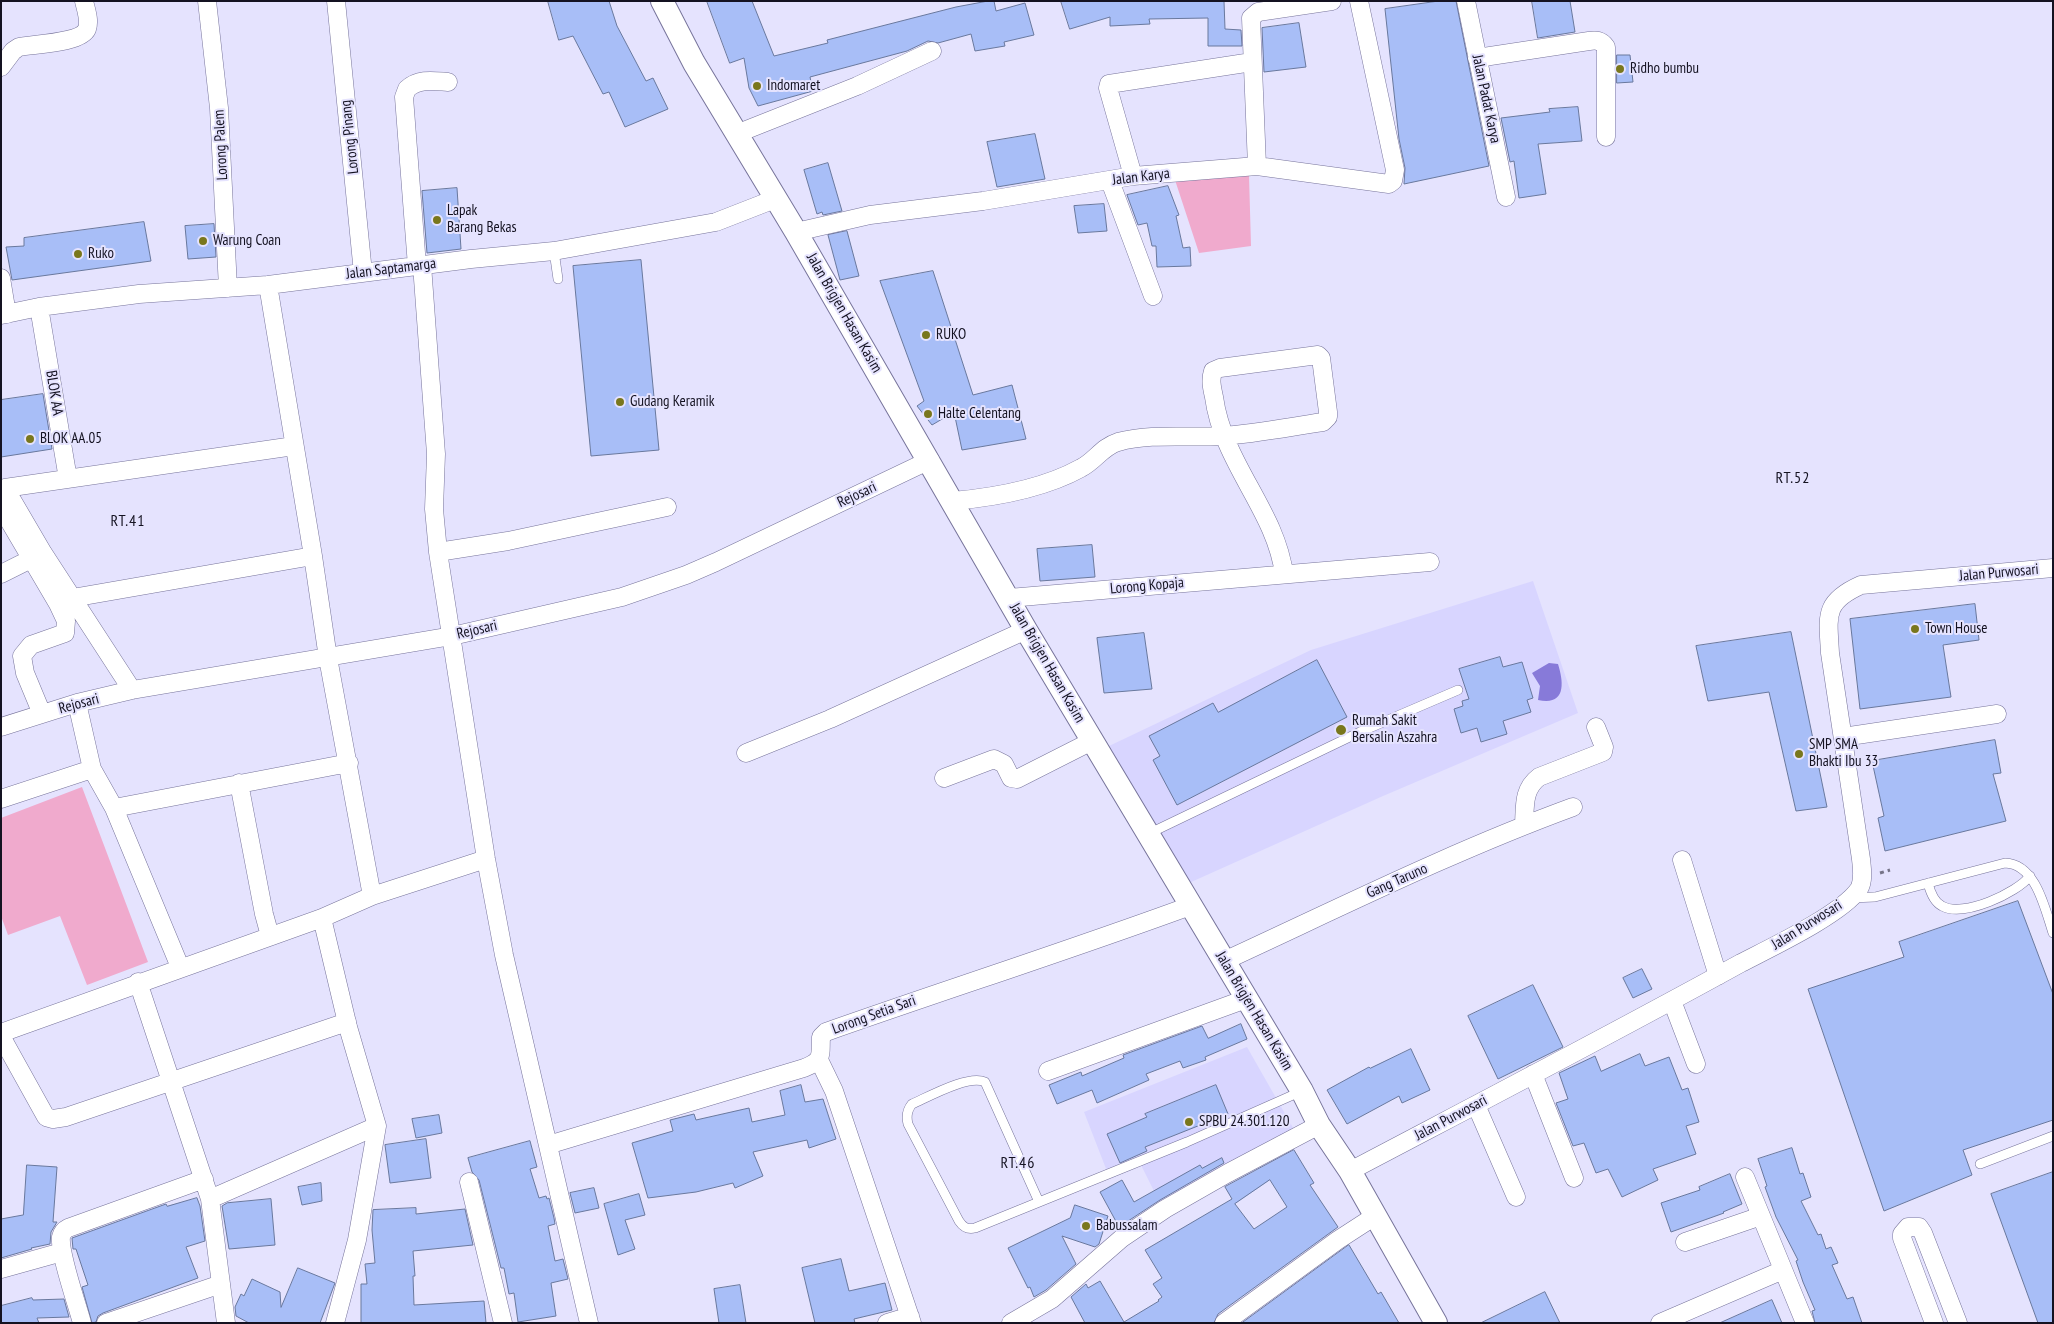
<!DOCTYPE html>
<style>
body{margin:0}
#map{position:relative;width:2054px;height:1324px;overflow:hidden;background:#e5e3fe;font-family:"PT Sans Narrow",sans-serif}
canvas{display:block}
.frame{position:absolute;inset:0;border:2px solid #141221;pointer-events:none}
</style>
<div id="map">
<canvas width="2054" height="1324"></canvas>
<div class="frame"></div>
</div>
<script>
const g = document.querySelector('canvas').getContext('2d');
g.lineJoin = 'round';
function paint(path, color) { g.fillStyle = color; g.fill(path, 'evenodd'); }
function stroke(path, color, width, dash) { g.strokeStyle = color; g.lineWidth = width; g.lineCap = dash ? 'butt' : 'round'; g.setLineDash(dash || []); g.stroke(path); }
function drawText(font, color, halo, rows, align = 'center') {
  g.font = font + ' "PT Sans Narrow",sans-serif'; g.lineWidth = 4; g.setLineDash([]); g.textBaseline = 'middle'; g.strokeStyle = halo; g.fillStyle = color; for (const [text, x, y, turn = 0] of rows) {
    g.save(); g.translate(x, y); g.rotate((+turn || 0) * Math.PI / 180); g.textAlign = isNaN(turn) ? turn : align; if (halo) g.strokeText(text, 0, 0); g.fillText(text, 0, 0); g.restore();
  }
}
paint(new Path2D(`
 M1533,581L1578,713L1383,796L1189,883L1109,746L1311,650Z
 M1247,1047L1296,1133L1162,1207L1141,1165L1110,1179L1084,1112Z`), '#d8d5ff');
paint(new Path2D(`
 M1249,175L1251,246L1199,253L1175,180Z
 M82,787L148,962L87,985L60,916L8,935L1,916V818Z`), '#f0aacd');
paint(new Path2D(`
 M1549,663L1558,664C1564,683 1566,706 1538,700L1540,686L1532,673Z`), '#877ad9');
const building = new Path2D(`
 M548,1H609L617,26L646,81L653,78L668,109L625,127L609,92L603,94L573,36L559,40Z
 M707,1H752L774,56L828,43L827,40L956,7L988,1H994L996,11L1025,3L1034,35L1004,42L1005,46L975,51L971,34L938,43L928,41L907,51L810,77L813,91L758,106L749,88L744,58L730,63Z
 M1061,1H1224L1225,29L1241,30L1242,46H1208V18L1149,19L1150,24L1110,26V17L1070,29Z
 M1439,1H1456L1489,166L1404,184L1405,168L1399,139L1385,9Z
 M1532,1H1570L1575,32L1538,38Z
 M1299,23L1306,67L1264,72L1262,28Z
 M1617,55H1630L1633,82L1617,83Z
 M1578,107L1582,141L1538,144L1546,194L1519,198L1514,161L1510,162L1501,118L1550,112L1549,109Z
 M1035,134L1045,179L997,187L987,142Z
 M828,163L842,211L823,215L822,212L817,214L804,170Z
 M1168,186L1179,215L1176,216L1183,248L1190,247L1191,266L1157,267L1156,246H1152L1147,223L1138,225L1127,195Z
 M457,188L461,249L427,253L422,191Z
 M1104,204L1107,231L1078,233L1074,206Z
 M144,222L151,261L12,280L6,247L24,246V238Z
 M214,224L216,257L188,259L185,226Z
 M847,231L859,276L840,280L828,235Z
 M641,260L659,450L591,456L573,266Z
 M933,271L973,395L1012,385L1026,439L962,450L954,412L932,425L917,406L924,401L880,281Z
 M43,394L52,449L1,457V400Z
 M1092,545L1095,577L1040,581L1037,549Z
 M1975,604L1979,640L1943,645L1951,697L1860,709L1850,619Z
 M1791,632L1827,807L1796,811L1769,692L1708,701L1696,646Z
 M1144,633L1152,689L1104,693L1097,638Z
 M1500,657L1503,667L1522,662L1533,698L1527,700L1531,712L1503,721L1507,734L1481,742L1477,728L1461,733L1454,709L1463,706L1462,701L1469,699L1459,669Z
 M1317,660L1347,717L1177,805L1153,760L1160,756L1149,736L1213,703L1218,712Z
 M1995,740L2001,773L1993,774L2006,821L1885,851L1878,818L1884,816L1872,761Z
 M2018,901L2053,994V1120L1963,1150L1972,1175L1884,1211L1808,989L1904,957L1899,942Z
 M1642,969L1652,989L1633,998L1623,978Z
 M1533,985L1563,1047L1498,1079L1468,1016Z
 M1241,1024L1247,1039L1205,1057L1206,1060L1183,1068L1180,1061L1146,1074L1149,1080L1097,1103L1092,1090L1057,1104L1049,1085L1081,1072L1082,1076L1124,1058L1123,1055L1202,1026L1208,1038Z
 M1411,1049L1430,1090L1402,1103L1399,1096L1347,1124L1327,1090L1369,1067L1370,1068Z
 M1640,1054L1645,1066L1669,1057L1682,1090L1688,1088L1699,1122L1686,1126L1696,1154L1653,1169L1658,1180L1622,1197L1608,1169L1596,1173L1584,1143L1573,1146L1556,1103L1568,1099L1559,1073L1595,1056L1601,1071Z
 M801,1085L805,1102L823,1099L836,1139L809,1148L807,1140L753,1152L763,1176L735,1188L733,1183L696,1192L648,1198L632,1143L673,1131L670,1120L694,1114L696,1120L749,1108L752,1122L785,1115L780,1091Z
 M1216,1085L1228,1114L1145,1147L1147,1151L1120,1163L1107,1134L1147,1117L1145,1114Z
 M439,1115L442,1133L416,1138L412,1119Z
 M426,1139L431,1178L390,1183L385,1145Z
 M530,1141L537,1167L530,1169L539,1198L546,1196L547,1199L549,1198L554,1218L555,1224L548,1226L555,1261L563,1259L568,1279L551,1283L556,1316L518,1322L514,1293L509,1294L504,1268H501L479,1180L472,1172L468,1158Z
 M1792,1148L1800,1174L1803,1173L1811,1197L1801,1201L1818,1235L1821,1234L1826,1249L1831,1247L1838,1263L1832,1265L1847,1299L1853,1297L1862,1323H1815L1812,1311L1815,1310L1803,1282L1796,1261L1798,1260L1776,1217L1765,1187L1767,1186L1758,1159Z
 M1294,1150L1314,1183L1310,1185L1338,1227L1218,1314L1214,1323H1085L1071,1297L1086,1284L1088,1288L1100,1281L1124,1322L1159,1301L1158,1300L1162,1297L1153,1284L1162,1278L1145,1250L1232,1199L1225,1187ZM1270,1180L1287,1207L1254,1229L1235,1204Z
 M1222,1158L1224,1163L1160,1200L1119,1227L1100,1192L1122,1180L1134,1202L1200,1165L1202,1168Z
 M27,1165L57,1167L53,1222H57L51,1232L50,1244L31,1248L32,1249L1,1258V1219L23,1215Z
 M2053,1172V1323H2038L1991,1194Z
 M1730,1174L1742,1204L1723,1212L1724,1213L1671,1232L1661,1203L1700,1190L1699,1187Z
 M321,1183L322,1201L302,1205L298,1187Z
 M594,1188L599,1208L575,1213L570,1193Z
 M639,1194L645,1215L625,1220L635,1249L618,1255L604,1204Z
 M197,1198L200,1206L205,1241L186,1247L198,1278L103,1313L98,1316L96,1322L92,1323L82,1287L88,1285L76,1249H73L72,1238L166,1204L167,1206Z
 M271,1199L275,1245L229,1249L222,1206L227,1203Z
 M1075,1205L1108,1216L1099,1244L1095,1247L1062,1236L1076,1264L1046,1290L1034,1297L1030,1287L1028,1288L1008,1248L1070,1218Z
 M416,1208V1214L465,1209L473,1245L413,1251L415,1276H413L414,1305L484,1301L486,1323H361V1284H367L365,1264L375,1263L372,1230L373,1210Z
 M1349,1245L1378,1294L1381,1292L1399,1323H1242Z
 M841,1259L849,1291L885,1283L892,1310L854,1319L855,1323H815L802,1268Z
 M298,1268L335,1283L320,1323H249L236,1316L235,1307L241,1294L244,1296L252,1279L280,1292L281,1307Z
 M740,1285L746,1323H719L714,1289Z
 M1545,1292L1560,1323H1481Z
 M32,1298L33,1300L64,1299L69,1317L37,1318L39,1323H1V1306Z
 M1772,1300L1782,1323H1720Z`);
paint(building, '#a8bef7');
stroke(building, '#69789d', 1);
const service = new Path2D(`
 M554,251L558,279
 M1148,834L1360,732L1458,690
 M1928,883C1930,891 1934,902 1942,906C1963,918 2017,893 2030,876
 M1851,898L1875,897L2005,863C2036,864 2045,909 2053,933
 M1980,1164L2053,1136
 M1039,1202L985,1082C969,1074 928,1097 912,1104C907,1110 906,1116 908,1124L959,1221C963,1227 967,1230 975,1228L1187,1142L1302,1091`);
const minor = new Path2D(`
 M207,1L219,108L228,288
 M336,1L363,273
 M1466,1L1506,197
 M1477,58L1589,41C1596,40 1601,40 1606,47V137
 M1,67L13,51L19,47C34,44 81,43 87,29C90,20 86,10 84,1
 M736,134L857,86L932,51
 M1257,166L1389,184L1393,181L1395,170L1359,1
 M1133,176L1108,88L1109,84L1252,62
 M1110,181L1153,296
 M796,232L870,215L983,201L1133,176L1257,166L1251,18L1258,12L1332,1
 M422,265L436,454L434,509L438,552L486,859L504,955L589,1323
 M417,266L404,97L407,89C419,78 434,81 448,82
 M1,278L7,314
 M268,285L313,556L328,658L372,896L486,859
 M39,307L68,479
 M1,315L39,307L139,294L268,285L471,259L554,251L716,222L775,199
 M953,501C997,497 1043,489 1081,468C1095,461 1102,447 1118,442C1151,433 1187,438 1221,436C1255,434 1289,427 1323,422L1328,417V412L1321,358L1318,355L1220,368L1213,371C1210,380 1212,388 1214,397C1223,464 1276,511 1284,574
 M1,507L58,604L66,621L65,633L31,645L22,656L25,673L42,714
 M438,552L508,541L667,507
 M1,574L31,559
 M72,598L313,556
 M1009,598L1430,562
 M132,690L43,553L5,488L294,446
 M77,703L92,769
 M1,727L77,703L132,690L452,636L622,597L686,575L716,562L930,460
 M1843,737L1997,714
 M746,753L830,719L1026,630
 M944,778L994,759L1004,764L1011,778L1017,779L1092,741
 M239,783L264,914L270,936
 M1,799L92,769L114,808L180,967
 M114,808L349,763
 M1524,825C1525,806 1523,789 1539,777L1603,752L1604,747L1596,727
 M1682,860L1718,976
 M322,918L348,1027L377,1126L357,1240L335,1323
 M1224,961C1339,908 1453,851 1573,807
 M138,982L210,1199L226,1323
 M1672,1001L1696,1064
 M1,1033L322,918L372,896
 M1,1036L46,1117L53,1119L66,1117L347,1022
 M819,1060L834,1091L912,1323
 M1048,1071L1246,999
 M1533,1074L1574,1178
 M1476,1105L1516,1197
 M548,1145L804,1068C824,1060 820,1056 821,1037L826,1032C948,989 1070,950 1190,906
 M1350,1171C1481,1102 1612,1034 1741,963C1770,948 1842,914 1859,889C1864,880 1862,869 1861,859L1830,653C1828,616 1823,602 1861,585L2053,568
 M1745,1177L1805,1323
 M469,1182L503,1323
 M210,1199L377,1126
 M1685,1242L1761,1216
 M1,1269L62,1252
 M82,1323C77,1304 59,1253 61,1237C62,1232 64,1230 68,1228L204,1179
 M106,1323L221,1284
 M887,1323L910,1316
 M1011,1323L1052,1299L1122,1238L1165,1209L1228,1173L1319,1125
 M1224,1323L1338,1240L1375,1216
 M1660,1323L1783,1270
 M1934,1323L1902,1238V1234L1908,1227H1919L1923,1233L1958,1323`);
const tertiary = new Path2D(`
 M662,1L694,63L796,232L1026,630L1302,1091L1319,1125L1350,1171L1436,1323`);
stroke(service, '#77749b', 10);
stroke(minor, '#77749b', 19);
stroke(tertiary, '#77749b', 24);
stroke(new Path2D(`
 M1880,873L1890,870`), '#767488', 3, [4, 4]);
stroke(service, '#fff', 9);
stroke(minor, '#fff', 18);
stroke(tertiary, '#fff', 22);
for (const [x, y, r, color] of [
 [1620,69,5,"#79771d"],
 [757,86,5,"#79771d"],
 [437,220,5,"#79771d"],
 [203,241,5,"#79771d"],
 [78,254,5,"#79771d"],
 [926,335,5,"#79771d"],
 [620,402,5,"#79771d"],
 [928,414,5,"#79771d"],
 [30,439,5,"#79771d"],
 [1915,629,5,"#79771d"],
 [1341,730,6,"#79771d"],
 [1799,754,5,"#79771d"],
 [1189,1122,5,"#79771d"],
 [1086,1226,5,"#79771d"]
]) { const dot = new Path2D(); dot.arc(x, y, r, 0, 2 * Math.PI); g.fillStyle = color; g.fill(dot); stroke(dot, '#e5e3fe', 2); }
drawText('15px', '#141221', '#e5e3fe', [
 ["Ridho bumbu",1630,69],
 ["Indomaret",767,86],
 ["Lapak",447,211],
 ["Barang Bekas",447,228],
 ["Warung Coan",213,241],
 ["Ruko",88,254],
 ["RUKO",936,335],
 ["Gudang Keramik",630,402],
 ["Halte Celentang",938,414],
 ["BLOK AA.05",40,439],
 ["Town House",1925,629],
 ["Rumah Sakit",1352,721],
 ["Bersalin Aszahra",1352,738],
 ["SMP SMA",1809,745],
 ["Bhakti Ibu 33",1809,762],
 ["SPBU 24.301.120",1199,1122],
 ["Babussalam",1096,1226]
], 'left');
drawText('15px', '#141221', '#e5e3fe', [
 ["Jalan Padat Karya",1486,99,78],
 ["Lorong Pinang",350,137,-96],
 ["Lorong Palem",221,145,-93],
 ["Jalan Karya",1141,177,-7],
 ["Jalan Saptamarga",391,269,-7],
 ["Jalan Brigjen Hasan Kasim",844,313,60],
 ["BLOK AA",54,393,81],
 ["Rejosari",857,495,-25],
 ["Jalan Purwosari",1999,573,-5],
 ["Lorong Kopaja",1147,586,-5],
 ["Rejosari",477,630,-13],
 ["Jalan Brigjen Hasan Kasim",1047,663,60],
 ["Rejosari",79,704,-15],
 ["Gang Taruno",1397,881,-24],
 ["Jalan Purwosari",1807,925,-32],
 ["Jalan Brigjen Hasan Kasim",1254,1011,59],
 ["Lorong Setia Sari",874,1015,-20],
 ["Jalan Purwosari",1451,1118,-28]
]);
g.letterSpacing = '1px';
drawText('16px', '#141221', '#e5e3fe', [
 ["RT.52",1793,478],
 ["RT.41",128,521],
 ["RT.46",1018,1163]
]);
g.letterSpacing = '0px';
</script>
